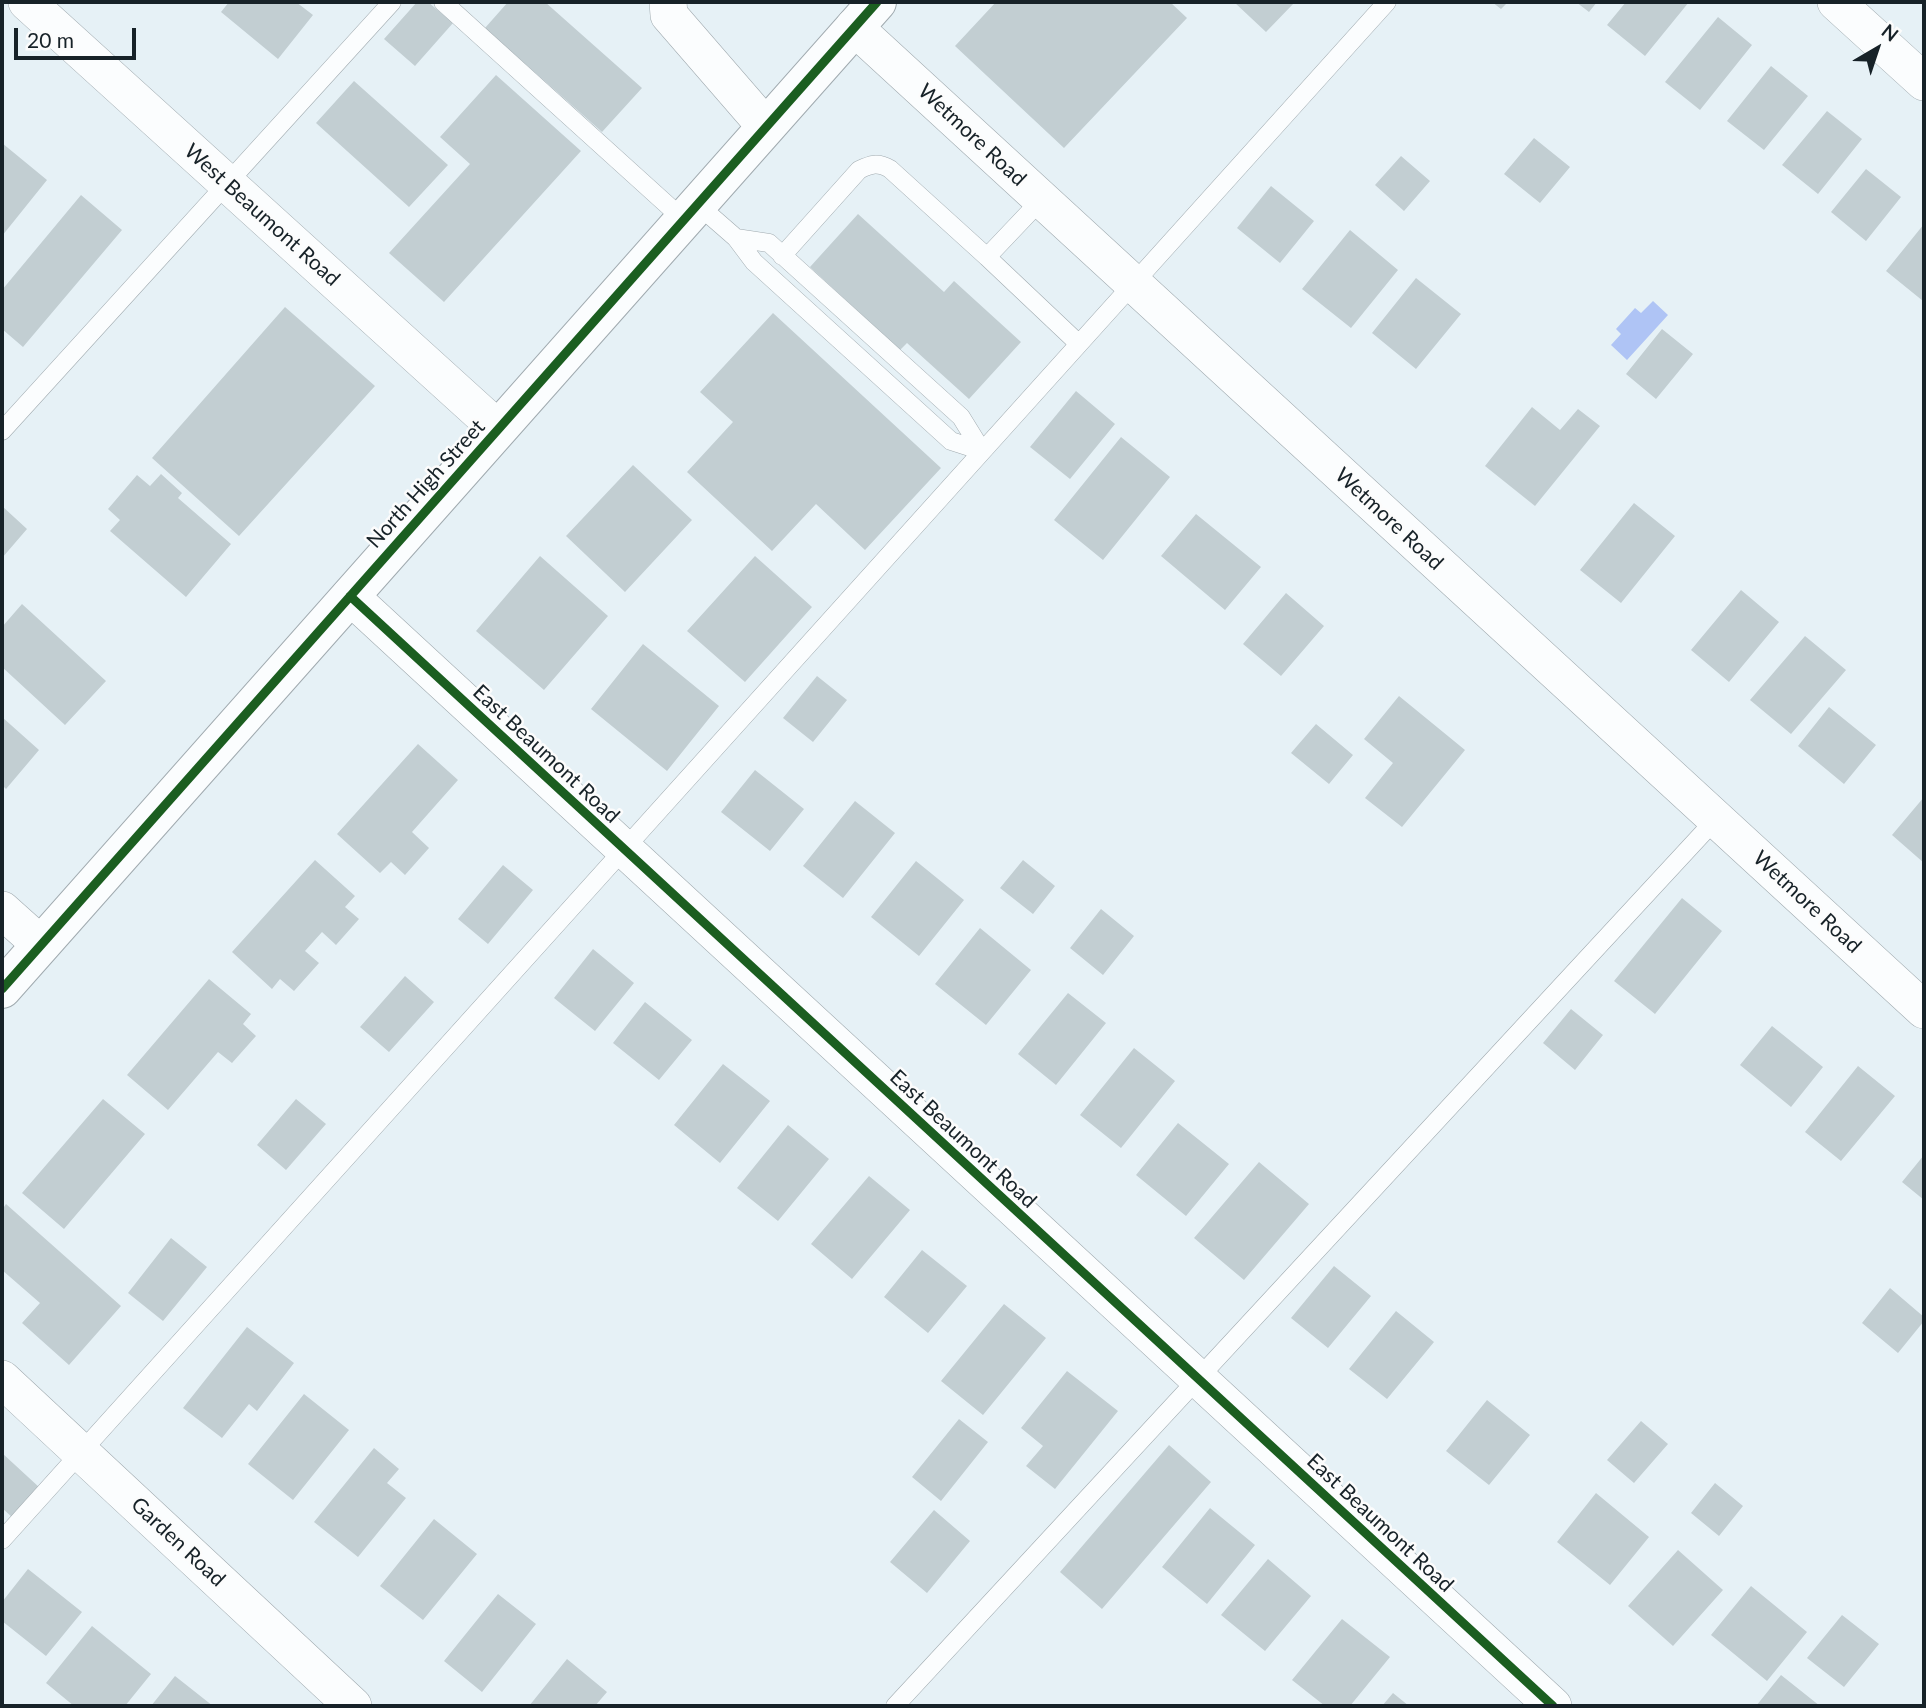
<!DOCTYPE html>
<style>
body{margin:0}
#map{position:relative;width:1926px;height:1708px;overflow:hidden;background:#e6f1f6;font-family:Lato,sans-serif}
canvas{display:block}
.frame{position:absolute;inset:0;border:4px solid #172228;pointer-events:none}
.north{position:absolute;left:1842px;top:14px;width:70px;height:70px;-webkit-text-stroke:5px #fcfcfc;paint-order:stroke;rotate:39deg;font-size:19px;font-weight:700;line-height:28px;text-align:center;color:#172228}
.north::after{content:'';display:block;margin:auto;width:24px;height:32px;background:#172228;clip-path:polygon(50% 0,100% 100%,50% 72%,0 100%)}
.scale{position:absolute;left:14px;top:28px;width:122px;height:32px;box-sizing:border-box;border:4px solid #172228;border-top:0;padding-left:9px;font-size:21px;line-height:24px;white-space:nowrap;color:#172228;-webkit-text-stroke:5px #fcfcfc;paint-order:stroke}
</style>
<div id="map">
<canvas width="1926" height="1708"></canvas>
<div class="frame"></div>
<div class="north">N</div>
<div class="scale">20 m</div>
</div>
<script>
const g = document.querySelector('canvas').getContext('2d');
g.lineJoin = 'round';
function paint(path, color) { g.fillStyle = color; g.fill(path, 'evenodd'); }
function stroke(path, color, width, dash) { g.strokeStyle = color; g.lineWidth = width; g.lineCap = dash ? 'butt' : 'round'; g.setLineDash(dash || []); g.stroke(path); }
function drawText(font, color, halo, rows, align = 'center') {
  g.font = font + ' Lato,sans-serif'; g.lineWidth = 5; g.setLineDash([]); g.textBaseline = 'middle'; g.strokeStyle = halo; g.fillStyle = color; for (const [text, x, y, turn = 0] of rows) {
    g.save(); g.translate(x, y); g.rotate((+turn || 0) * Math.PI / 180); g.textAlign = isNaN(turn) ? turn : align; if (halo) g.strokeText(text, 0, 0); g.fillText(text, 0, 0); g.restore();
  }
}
paint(new Path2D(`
 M1653,301L1668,315L1627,360L1611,345L1621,334L1616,329L1635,308L1641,313Z`), '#afc4f5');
paint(new Path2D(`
 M229,2H296L313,15L278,59L221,12Z
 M417,2H428L453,23L415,66L384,39Z
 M508,2H545L642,88L602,132L485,28Z
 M996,2H1170L1187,18L1064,148L955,46Z
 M1234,2H1295L1266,32Z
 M1492,2H1508L1501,9Z
 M1576,2H1597L1589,12Z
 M1626,2H1689L1645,56L1607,25Z
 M1718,17L1752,45L1700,110L1665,82Z
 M1771,66L1808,96L1764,150L1727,121Z
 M496,75L581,151L444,302L389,253L470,164L440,137Z
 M354,81L448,165L409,207L316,123Z
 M1827,111L1862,139L1818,194L1782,165Z
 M1534,138L1570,167L1540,203L1504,174Z
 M2,143L47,180L2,236Z
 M1401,156L1430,181L1404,211L1375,185Z
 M1866,169L1901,197L1866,241L1831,212Z
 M1271,186L1314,221L1280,263L1237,228Z
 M81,195L122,230L23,347L2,329V290Z
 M858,214L944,292L954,281L1021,342L969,399L907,343L900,350L810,267Z
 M1924,224V300L1923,301L1886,271Z
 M1350,230L1398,270L1351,328L1302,289Z
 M1416,278L1461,314L1416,369L1372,333Z
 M285,307L375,386L239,536L152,458Z
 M773,313L941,468L865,550L816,504L772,551L687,472L733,422L700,392Z
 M1662,329L1693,354L1656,399L1626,374Z
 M1076,391L1115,424L1070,479L1030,447Z
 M1532,407L1560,430L1578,409L1600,426L1535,506L1485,466Z
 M1121,437L1170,477L1103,560L1054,520Z
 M633,465L692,520L625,592L566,536Z
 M161,474L182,493L178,498L231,544L186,597L110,531L120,520L108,509L137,475L150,486Z
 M1634,503L1675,536L1621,603L1580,570Z
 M2,506L27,529L2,558Z
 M1196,514L1261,567L1225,610L1161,556Z
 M540,556L608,616L544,690L476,631Z
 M755,556L812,607L745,682L687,631Z
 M1741,590L1779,622L1729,682L1691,650Z
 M1286,593L1324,626L1281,676L1243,644Z
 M22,604L106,681L65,725L2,667V627Z
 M1805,636L1846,670L1791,734L1750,700Z
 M643,644L719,706L667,771L591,709Z
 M817,676L847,700L813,742L783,718Z
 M1399,696L1465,750L1402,827L1365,798L1393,763L1364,739Z
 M1829,707L1876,745L1844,784L1798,746Z
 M2,717L39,750L6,789L2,785Z
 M1316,724L1353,755L1329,784L1291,753Z
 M418,744L458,780L412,832L429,848L405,875L391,862L380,873L337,834Z
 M755,770L804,809L770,851L721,812Z
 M1924,797V863L1892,835Z
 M855,801L895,833L843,898L803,866Z
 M315,860L355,896L345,907L359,919L336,945L322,932L305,951L319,963L294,991L280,979L272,989L232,952Z
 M1023,860L1055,886L1033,914L1000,888Z
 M916,861L964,900L919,956L871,917Z
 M503,865L533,890L488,944L458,919Z
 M1682,898L1722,931L1655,1014L1614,981Z
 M1101,909L1134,936L1103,975L1070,948Z
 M980,928L1031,970L986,1025L935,984Z
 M593,949L634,983L595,1031L554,998Z
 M405,976L434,1002L389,1052L360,1027Z
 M209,979L251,1014L243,1024L256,1036L232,1063L218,1052L168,1110L127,1075Z
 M1068,993L1106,1023L1056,1085L1018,1054Z
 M645,1002L692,1040L659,1080L613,1043Z
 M1571,1009L1603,1035L1575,1070L1543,1043Z
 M1772,1026L1823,1067L1791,1107L1740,1065Z
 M1134,1048L1175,1081L1121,1148L1080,1115Z
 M723,1064L770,1101L720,1163L674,1125Z
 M1858,1066L1895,1096L1841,1161L1805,1132Z
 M103,1099L145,1134L64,1229L22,1193Z
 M296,1099L326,1124L286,1170L257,1145Z
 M1178,1123L1229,1164L1186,1216L1136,1175Z
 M788,1125L829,1159L778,1221L737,1188Z
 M1924,1155V1200L1902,1182Z
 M1259,1162L1309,1204L1244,1280L1194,1238Z
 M869,1176L910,1210L852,1279L811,1244Z
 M6,1204L121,1306L69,1365L22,1323L40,1303L2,1270V1210Z
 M171,1238L207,1267L163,1321L128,1293Z
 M922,1250L967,1286L928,1333L884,1297Z
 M1334,1266L1371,1296L1328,1348L1291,1318Z
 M1890,1288L1924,1317V1321L1898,1353L1862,1323Z
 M1004,1304L1046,1338L983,1415L941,1381Z
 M1396,1311L1434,1342L1387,1399L1349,1369Z
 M247,1327L294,1363L257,1411L249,1404L222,1438L183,1408Z
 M1067,1371L1118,1411L1055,1489L1026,1466L1043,1446L1021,1428Z
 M304,1394L349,1430L293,1500L248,1464Z
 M1487,1400L1530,1435L1489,1485L1446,1451Z
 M959,1419L988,1442L941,1501L912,1477Z
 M1641,1421L1668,1444L1634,1483L1607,1460Z
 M1169,1445L1211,1482L1102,1609L1060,1572Z
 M374,1448L399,1469L387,1483L406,1498L358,1557L314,1522Z
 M2,1453L40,1488L13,1518L2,1508Z
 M1715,1483L1743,1506L1719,1536L1691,1513Z
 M1596,1493L1649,1537L1610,1585L1557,1542Z
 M1210,1508L1255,1545L1207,1604L1162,1567Z
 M934,1510L970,1541L927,1593L890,1562Z
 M434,1519L477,1554L423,1620L380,1586Z
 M1678,1550L1723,1590L1673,1646L1628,1606Z
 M1268,1559L1311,1596L1265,1651L1221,1615Z
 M28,1569L82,1612L46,1656L2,1621V1602Z
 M1751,1586L1807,1632L1767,1681L1711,1635Z
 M498,1594L536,1624L482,1692L444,1661Z
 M1842,1615L1879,1644L1844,1687L1807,1658Z
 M1342,1619L1390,1657L1350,1706H1325L1292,1680Z
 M92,1626L151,1674L125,1706H74L46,1683Z
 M567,1659L607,1692L595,1706H529Z
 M1781,1675L1820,1706H1756Z
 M175,1676L213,1706H151Z
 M1393,1693L1409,1706H1382Z`), '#c2ced2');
const lane = new Path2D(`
 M443,2L684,220
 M697,204L736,238L754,262L951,441L982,451
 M736,238L769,243L961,417L982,451
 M782,256L859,170C871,164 878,162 890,169L987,257L1042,199
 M987,257L1079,344
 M2,431L392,2
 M2,1540L1387,2
 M895,1706L1716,819`);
const street = new Path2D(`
 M27,2L498,429
 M668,2L669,15L766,127
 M1836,2L1924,82
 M854,27L1924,1010
 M350,596L1553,1706
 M2,910L41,945
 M2,1379L353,1706`);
const primary = new Path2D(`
 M2,989L877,2`);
stroke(lane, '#a0aaaf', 19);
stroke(street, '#a0aaaf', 38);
stroke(primary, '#a0aaaf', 40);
stroke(lane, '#fbfdfe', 18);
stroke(street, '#fbfdfe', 37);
stroke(primary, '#fbfdfe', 38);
stroke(new Path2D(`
 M350,596L1553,1706
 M2,989L877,2`), '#1b5e20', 9);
drawText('21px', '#172228', '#fcfcfc', [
 ["Wetmore Road",972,135,43],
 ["West Beaumont Road",262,215,42],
 ["North High Street",426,484,-48],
 ["Wetmore Road",1389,519,43],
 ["East Beaumont Road",546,754,43],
 ["Wetmore Road",1807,902,43],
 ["East Beaumont Road",963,1139,43],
 ["East Beaumont Road",1380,1523,43],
 ["Garden Road",178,1542,43]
]);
</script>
